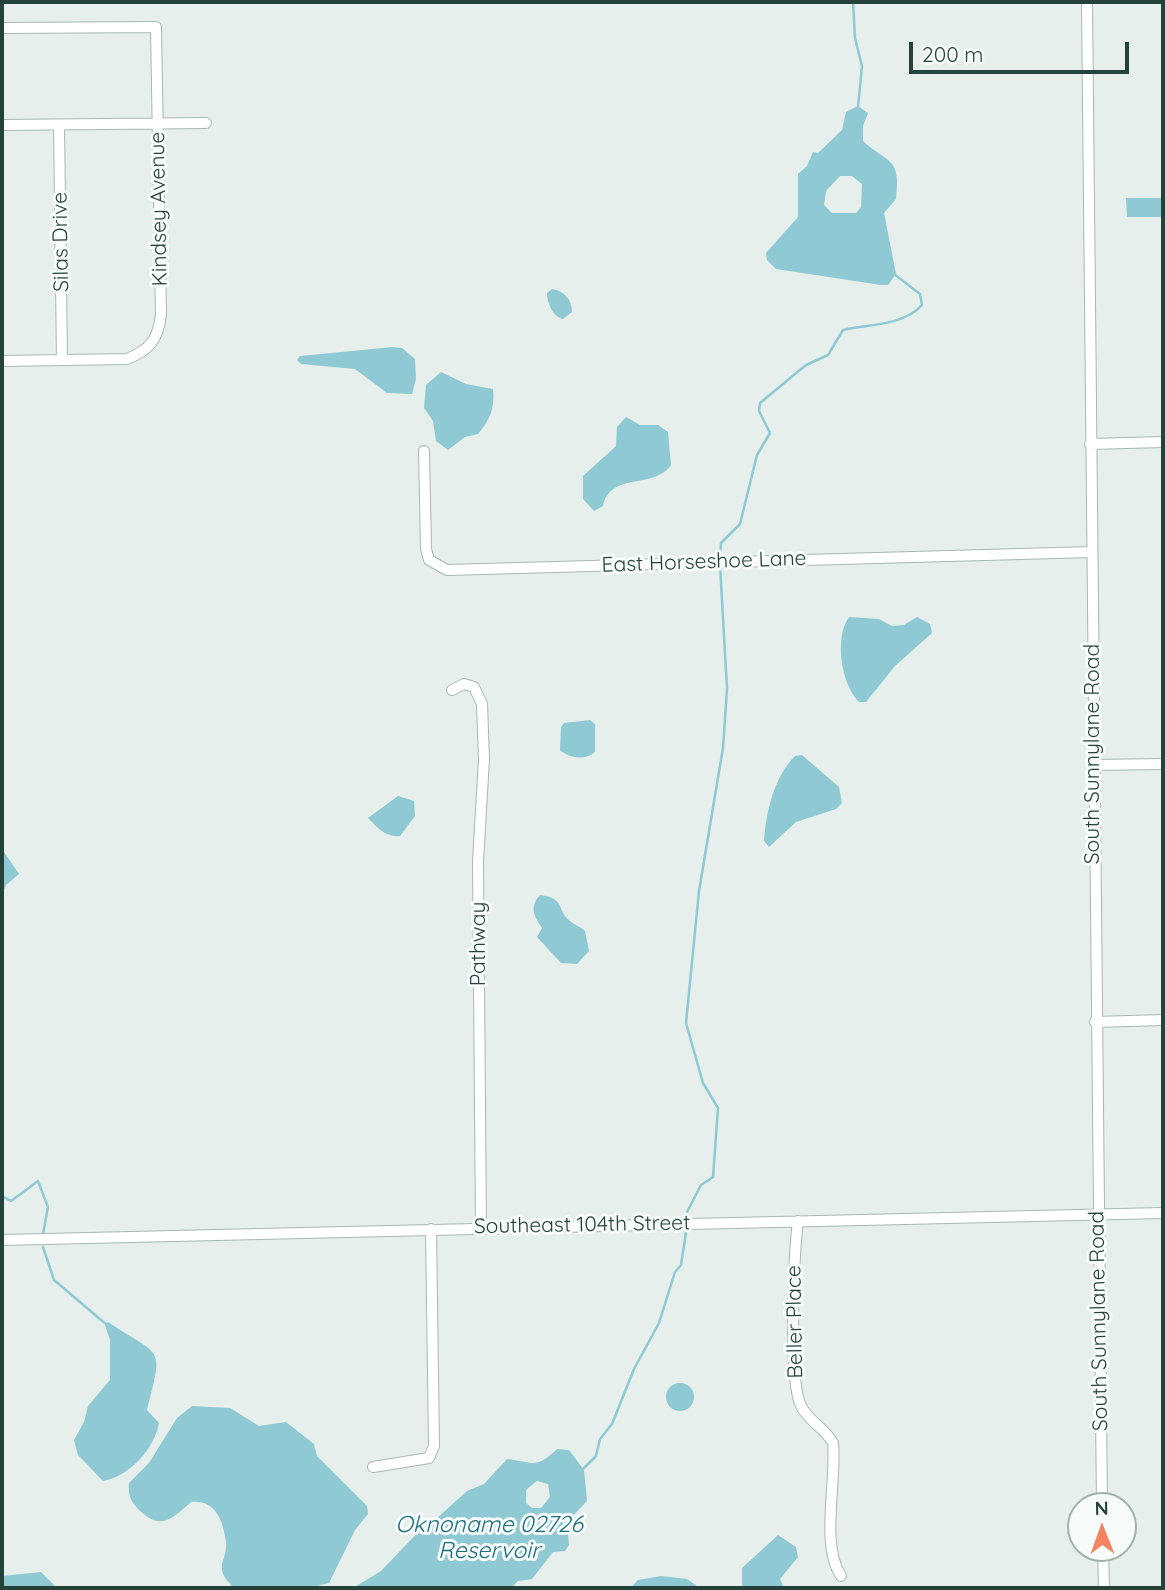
<!DOCTYPE html>
<style>
body{margin:0}
#map{position:relative;width:1165px;height:1590px;overflow:hidden;background:#e6efeb;font-family:Quicksand,sans-serif}
canvas{display:block}
.frame{position:absolute;inset:0;border:4px solid #24423a;pointer-events:none}
.north{position:absolute;left:1067px;top:1492px;width:70px;height:70px;box-sizing:border-box;background:#f7fbf9;border:2px solid #a3b1ad;border-radius:50%;rotate:359deg;font-size:19px;font-weight:700;line-height:28px;text-align:center;color:#24423a}
.north::after{content:'';display:block;margin:auto;width:24px;height:32px;background:#f4845f;clip-path:polygon(50% 0,100% 100%,50% 72%,0 100%)}
.scale{position:absolute;left:909px;top:42px;width:220px;height:32px;box-sizing:border-box;border:4px solid #24423a;border-top:0;padding-left:9px;font-size:21px;line-height:24px;white-space:nowrap;color:#24423a;-webkit-text-stroke:5px #f7fbf9;paint-order:stroke}
</style>
<div id="map">
<canvas width="1165" height="1590"></canvas>
<div class="frame"></div>
<div class="north">N</div>
<div class="scale">200 m</div>
</div>
<script>
const g = document.querySelector('canvas').getContext('2d');
g.lineJoin = 'round';
function paint(path, color) { g.fillStyle = color; g.fill(path, 'evenodd'); }
function stroke(path, color, width, dash) { g.strokeStyle = color; g.lineWidth = width; g.lineCap = dash ? 'butt' : 'round'; g.setLineDash(dash || []); g.stroke(path); }
function drawText(font, color, halo, rows, align = 'center') {
  g.font = font + ' Quicksand,sans-serif'; g.lineWidth = 6; g.setLineDash([]); g.textBaseline = 'middle'; g.strokeStyle = halo; g.fillStyle = color; for (const [text, x, y, turn = 0] of rows) {
    g.save(); g.translate(x, y); g.rotate((+turn || 0) * Math.PI / 180); g.textAlign = isNaN(turn) ? turn : align; if (halo) g.strokeText(text, 0, 0); g.fillText(text, 0, 0); g.restore();
  }
}
paint(new Path2D(`
 M858,106L868,113L863,126V141C886,163 902,156 896,199L884,213L896,274L888,285H881L776,269L767,260L766,253L798,217V174L807,166L813,152L818,153L842,130L846,112ZM840,176H852L862,184L861,207L856,213H832L824,205L826,191Z
 M1126,198H1163V217H1127Z
 M552,289C564,291 572,299 572,312L563,319C553,317 547,303 547,293Z
 M393,347L402,348L415,359L416,379L412,394L387,393L355,369L301,364L297,360L300,356Z
 M441,372L466,384L493,389C495,408 490,420 478,434L465,437L448,450L436,441L433,421L424,408L426,385Z
 M626,417L640,425H658L668,432L671,465C654,490 611,471 603,506L594,511L583,499V476L616,446L617,427Z
 M849,617L879,619L892,626L904,625L917,617L930,624L932,633L895,666L866,702H859C841,684 834,638 849,617Z
 M590,720L595,724V752C585,761 569,758 560,750L561,727L564,723Z
 M802,755L839,787L842,803L836,809L796,822L769,847L764,841C766,812 774,777 795,756Z
 M398,796L414,801L415,816L400,836C386,838 377,827 368,818Z
 M2,849L19,874L6,885L2,895Z
 M540,895C566,898 556,910 570,921C574,925 580,926 585,931L589,951L577,964L561,963L537,937L542,928C534,916 529,907 540,895Z
 M108,1322C162,1358 164,1344 147,1410L159,1423C154,1449 130,1476 103,1481L78,1455L74,1440L84,1422L88,1406L110,1380V1340L105,1325Z
 M666 1397a14 14 0 1 1 28 0a14 14 0 1 1-28 0Z
 M192,1406L230,1408L259,1426L286,1422L314,1444L317,1456L367,1506L368,1514L355,1530L329,1583L309,1588H234C211,1566 228,1562 226,1542C223,1520 215,1499 191,1502C171,1520 160,1531 138,1509C130,1500 128,1495 129,1483L149,1463L177,1418Z
 M557,1449L569,1450L584,1470L587,1501L567,1522L569,1545L565,1551L553,1552L532,1579L518,1581L511,1588H353L381,1571L423,1527L436,1519L467,1491L484,1484L507,1459C534,1462 535,1470 557,1449ZM537,1481L548,1484L550,1497L541,1508H532L526,1503V1490Z
 M778,1535L796,1547L798,1557L780,1579L784,1588H742V1568Z
 M41,1572L57,1588H2V1576Z
 M661,1576L687,1579L700,1588H630L638,1580Z`), '#8ec9d4');
stroke(new Path2D(`
 M853,2L855,38L862,66L858,107
 M720,558L721,543L740,524L757,455L770,433L759,411L760,403L806,365L828,355L843,330C869,324 903,326 922,305L920,294L894,274
 M2,1196L11,1201L38,1181L48,1207L43,1234
 M687,1212L701,1185L713,1177L718,1108L703,1083L686,1023L699,891L723,748L727,689L720,565
 M43,1247L54,1280L107,1325
 M581,1471L596,1456L600,1439L612,1424L634,1369L659,1323L675,1272L681,1265L686,1232`), '#8ec9d4', 2.5);
const minor = new Path2D(`
 M1087,2L1102,1506
 M2,28L156,27L161,315C158,339 150,350 127,359L2,361
 M2,125L206,123
 M59,125L62,360
 M1090,444L1163,442
 M424,451L426,549L429,560L447,570L1092,552
 M452,690L464,684L474,687L482,704L484,759L478,861L481,1228
 M1093,765L1163,764
 M1095,1022L1163,1020
 M798,1221C794,1254 788,1379 801,1406C808,1421 825,1428 833,1443C837,1481 820,1544 841,1576
 M2,1240L1163,1213
 M373,1467L429,1458L434,1446L431,1229
 M1103,1548L1104,1588`);
stroke(minor, '#a8b8b2', 12);
stroke(minor, '#fff', 10);
drawText('21px', '#24423a', '#f7fbf9', [
 ["Kindsey Avenue",159,209,-91],
 ["Silas Drive",61,242,-91],
 ["East Horseshoe Lane",704,562,-2],
 ["South Sunnylane Road",1093,754,-90],
 ["Pathway",479,944,-90],
 ["Southeast 104th Street",582,1225,-1],
 ["South Sunnylane Road",1099,1321,-91],
 ["Beller Place",795,1322,-91]
]);
drawText('italic 23px', '#1c6f80', '#f7fbf9', [
 ["Oknoname 02726",489,1525],
 ["Reservoir",489,1551]
]);
</script>
